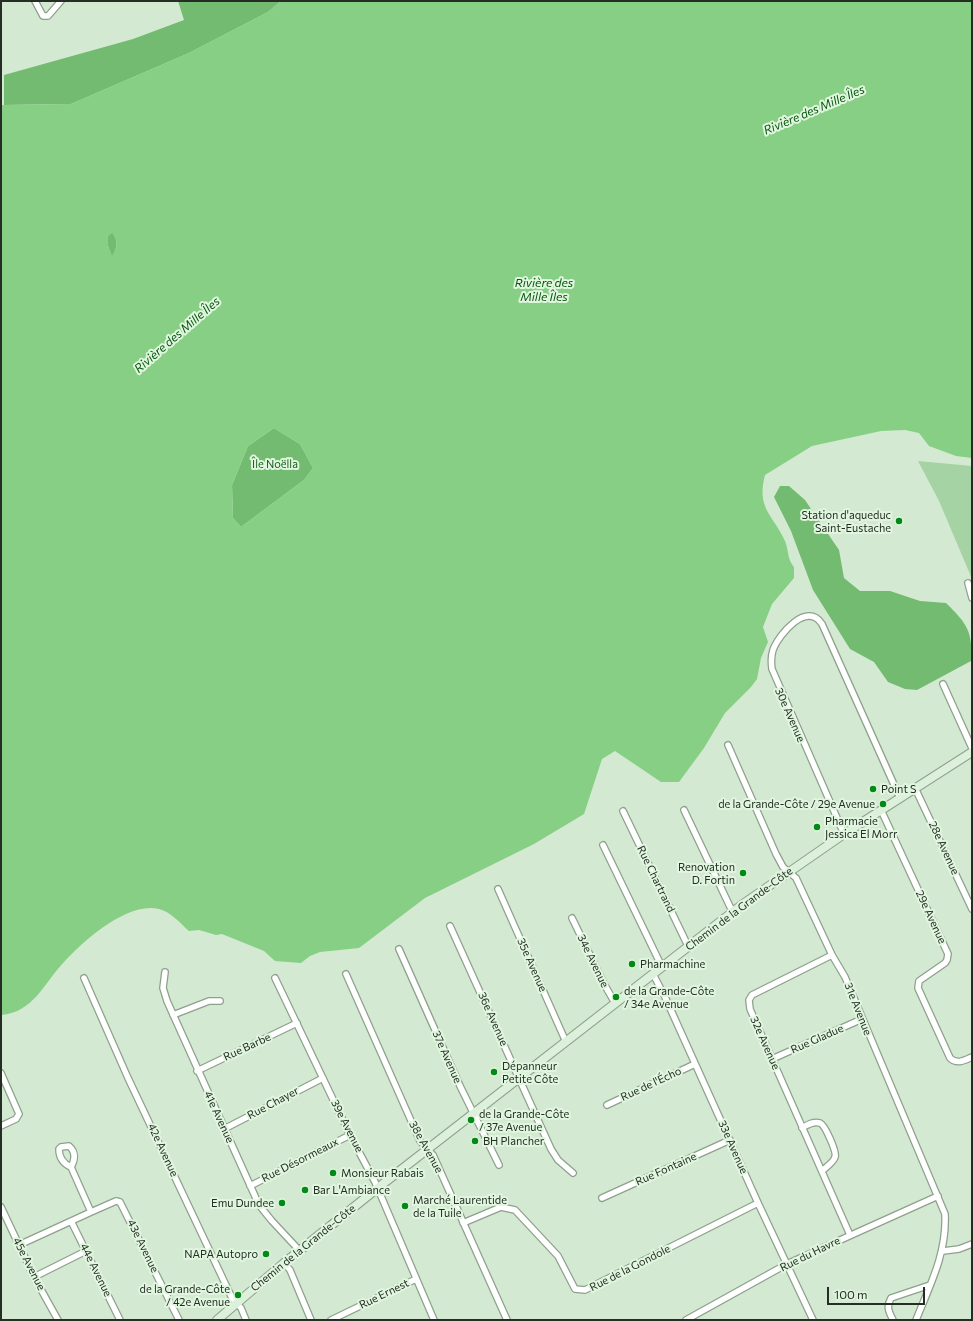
<!DOCTYPE html>
<meta charset="utf-8">
<style>
body{margin:0}
#map{position:relative;width:973px;height:1321px;overflow:hidden;background:#d4e9d2;font-family:Commissioner,sans-serif}
canvas{display:block}
.frame{position:absolute;inset:0;border:2px solid #252d25;pointer-events:none}
.scale{position:absolute;left:827px;top:1287px;width:98px;height:18px;box-sizing:border-box;border:2px solid #252d25;border-top:0;padding-left:5px;font-size:12px;line-height:14px;white-space:nowrap;color:#252d25;-webkit-text-stroke:3px #e1f6df;paint-order:stroke}
</style>
<div id="map">
<canvas width="973" height="1321"></canvas>
<div class="frame"></div>
<div class="scale">100 m</div>
</div>
<script>
const g = document.querySelector('canvas').getContext('2d');
g.lineJoin = 'round';
function paint(path, color) { g.fillStyle = color; g.fill(path, 'evenodd'); }
function stroke(path, color, width, dash) { g.strokeStyle = color; g.lineWidth = width; g.lineCap = dash ? 'butt' : 'round'; g.setLineDash(dash || []); g.stroke(path); }
function drawText(font, color, halo, rows, align = 'center') {
  g.font = font + ' Commissioner,sans-serif'; g.lineWidth = 4; g.setLineDash([]); g.textBaseline = 'middle'; g.strokeStyle = halo; g.fillStyle = color; for (const [text, x, y, turn = 0] of rows) {
    g.save(); g.translate(x, y); g.rotate((+turn || 0) * Math.PI / 180); g.textAlign = isNaN(turn) ? turn : align; if (halo) g.strokeText(text, 0, 0); g.fillText(text, 0, 0); g.restore();
  }
}
paint(new Path2D(`
 M918,461L972,466V579L939,501Z`), '#a6d3a4');
paint(new Path2D(`
 M178,1H281L268,12L189,53L71,104L4,105V75L133,39L184,20Z
 M112,232C119,241 117,248 112,257L108,246V236Z
 M274,428L300,444L313,468L304,480L241,527L233,518L232,485L248,446Z
 M780,486H789L805,500L839,550L844,578L860,591H890L920,601L946,603C966,623 973,630 971,661L917,690L905,689L888,682L874,662L850,649L813,590L791,531L774,497Z`), '#73bb71');
paint(new Path2D(`
 M281,1H972V458L956,456L929,446L919,433L905,430L881,431L812,446L765,475C756,508 773,515 785,541C789,551 787,559 794,567V578L772,604L763,627L768,642L761,658L757,679L751,687L725,713L704,748L679,782H661L615,751L602,759L584,814L534,844L425,898L359,948L320,952L310,956L301,963L275,961L264,951L222,934L216,935L199,930L189,931C180,923 171,912 159,909C128,901 83,941 64,962C43,984 34,1012 1,1015V105L71,104L189,53L268,12ZM112,233C119,241 117,248 112,256L108,246V236ZM274,428L300,444L313,468L304,480L241,527L233,518L232,485L248,446Z`), '#86cf84');
const street = new Path2D(`
 M35,1L43,16H48L61,1
 M968,583L972,598
 M943,684L972,748
 M728,745L776,854L783,867L796,878L832,955L845,977L945,1214C947,1253 930,1285 916,1320
 M915,788L972,909
 M684,810L733,913
 M881,810L948,954L947,960L945,963L919,981L918,988L950,1058C957,1065 965,1060 972,1057
 M623,811L688,946
 M844,834L772,669C771,662 771,656 773,650C779,634 807,601 822,624L900,798
 M603,845L662,967
 M498,889L566,1042
 M572,918L604,984L615,1003
 M450,926L551,1149L558,1160L573,1173
 M399,949L460,1086L499,1165
 M832,955L752,995L749,1000L750,1009L850,1235
 M165,972L163,988L167,1001L259,1205L272,1221L299,1250
 M346,974L420,1141L433,1155L507,1320
 M653,974L665,997L758,1203L813,1320
 M84,978L128,1078L232,1298L241,1308L246,1320
 M275,978L350,1135L375,1182L434,1320
 M173,1015L209,1001H220
 M772,1059L862,1019
 M197,1071L297,1023
 M1,1073L19,1114L16,1119L1,1126
 M607,1105L695,1064
 M802,1128C807,1125 813,1121 820,1123C825,1125 837,1152 835,1157C834,1162 826,1167 822,1171
 M224,1129L323,1078
 M250,1186L350,1135
 M602,1198L730,1140
 M1,1207L34,1277L58,1320
 M91,1212L116,1201L120,1202L179,1320
 M71,1221L120,1320
 M463,1223L501,1207L515,1210L558,1256L575,1289L585,1290L758,1203
 M19,1245L91,1212L71,1167C64,1164 59,1158 59,1149L61,1147L69,1146C76,1152 75,1160 71,1167
 M943,1251L959,1249L972,1244
 M284,1263L290,1270L311,1320
 M34,1277L86,1251
 M331,1320L416,1279
 M686,1320L787,1264L938,1196
 M893,1320C889,1312 886,1307 891,1298L930,1285`);
const secondary = new Path2D(`
 M217,1320L284,1263L384,1183L743,904L844,834L972,752`);
stroke(street, '#8da18c', 8);
stroke(secondary, '#8da18c', 10);
stroke(street, '#fff', 5.5);
stroke(secondary, '#dcf0dc', 8);
for (const [x, y, r, color] of [
 [899,521,4,"#018a16"],
 [873,789,4,"#018a16"],
 [883,804,4,"#018a16"],
 [817,827,4,"#018a16"],
 [743,873,4,"#018a16"],
 [632,964,4,"#018a16"],
 [616,997,4,"#018a16"],
 [494,1072,4,"#018a16"],
 [471,1120,4,"#018a16"],
 [475,1141,4,"#018a16"],
 [333,1173,4,"#018a16"],
 [305,1190,4,"#018a16"],
 [282,1203,4,"#018a16"],
 [405,1206,4,"#018a16"],
 [266,1254,4,"#018a16"],
 [238,1295,4,"#018a16"]
]) { const dot = new Path2D(); dot.arc(x, y, r, 0, 2 * Math.PI); g.fillStyle = color; g.fill(dot); stroke(dot, '#e1f6df', 1.5); }
drawText('11px', '#155f19', '#e1f6df', [
 ["Île Noëlla",275,464]
]);
drawText('11px', '#252d25', '#e1f6df', [
 ["Station d'aqueduc",891,515,"right"],
 ["Saint-Eustache",891,528,"right"],
 ["Point S",881,789],
 ["de la Grande-Côte / 29e Avenue",875,804,"right"],
 ["Pharmacie",825,821],
 ["Jessica El Morr",825,834],
 ["Renovation",735,867,"right"],
 ["D. Fortin",735,880,"right"],
 ["Pharmachine",640,964],
 ["de la Grande-Côte",624,991],
 ["/ 34e Avenue",624,1004],
 ["Dépanneur",502,1066],
 ["Petite Côte",502,1079],
 ["de la Grande-Côte",479,1114],
 ["/ 37e Avenue",479,1127],
 ["BH Plancher",483,1141],
 ["Monsieur Rabais",341,1173],
 ["Bar L'Ambiance",313,1190],
 ["Marché Laurentide",413,1200],
 ["de la Tuile",413,1213],
 ["Emu Dundee",274,1203,"right"],
 ["NAPA Autopro",258,1254,"right"],
 ["de la Grande-Côte",230,1289,"right"],
 ["/ 42e Avenue",230,1302,"right"]
], 'left');
drawText('11px', '#252d25', '#e1f6df', [
 ["30e Avenue",790,715,66],
 ["28e Avenue",944,848,65],
 ["Rue Chartrand",656,879,64],
 ["Chemin de la Grande-Côte",739,909,-37],
 ["29e Avenue",931,917,65],
 ["34e Avenue",593,961,64],
 ["35e Avenue",532,965,66],
 ["31e Avenue",858,1009,68],
 ["36e Avenue",493,1019,66],
 ["Rue Gladue",817,1039,-24],
 ["32e Avenue",765,1043,66],
 ["Rue Barbe",247,1047,-25],
 ["37e Avenue",447,1057,66],
 ["Rue de l'Écho",651,1084,-25],
 ["Rue Chayer",273,1103,-28],
 ["41e Avenue",219,1117,65],
 ["39e Avenue",347,1126,63],
 ["38e Avenue",426,1147,61],
 ["33e Avenue",733,1147,66],
 ["42e Avenue",163,1150,65],
 ["Rue Désormeaux",300,1160,-27],
 ["Rue Fontaine",666,1169,-24],
 ["43e Avenue",143,1246,64],
 ["Chemin de la Grande-Côte",303,1248,-39],
 ["Rue du Havre",810,1254,-26],
 ["45e Avenue",29,1264,63],
 ["Rue de la Gondole",630,1268,-27],
 ["44e Avenue",96,1270,64],
 ["Rue Ernest",384,1294,-26]
]);
drawText('italic 12px', '#05560d', '#e1f6df', [
 ["Rivière des Mille Îles",814,110,-23],
 ["Rivière des",544,283],
 ["Mille Îles",544,297],
 ["Rivière des Mille Îles",177,335,-41]
]);
</script>
